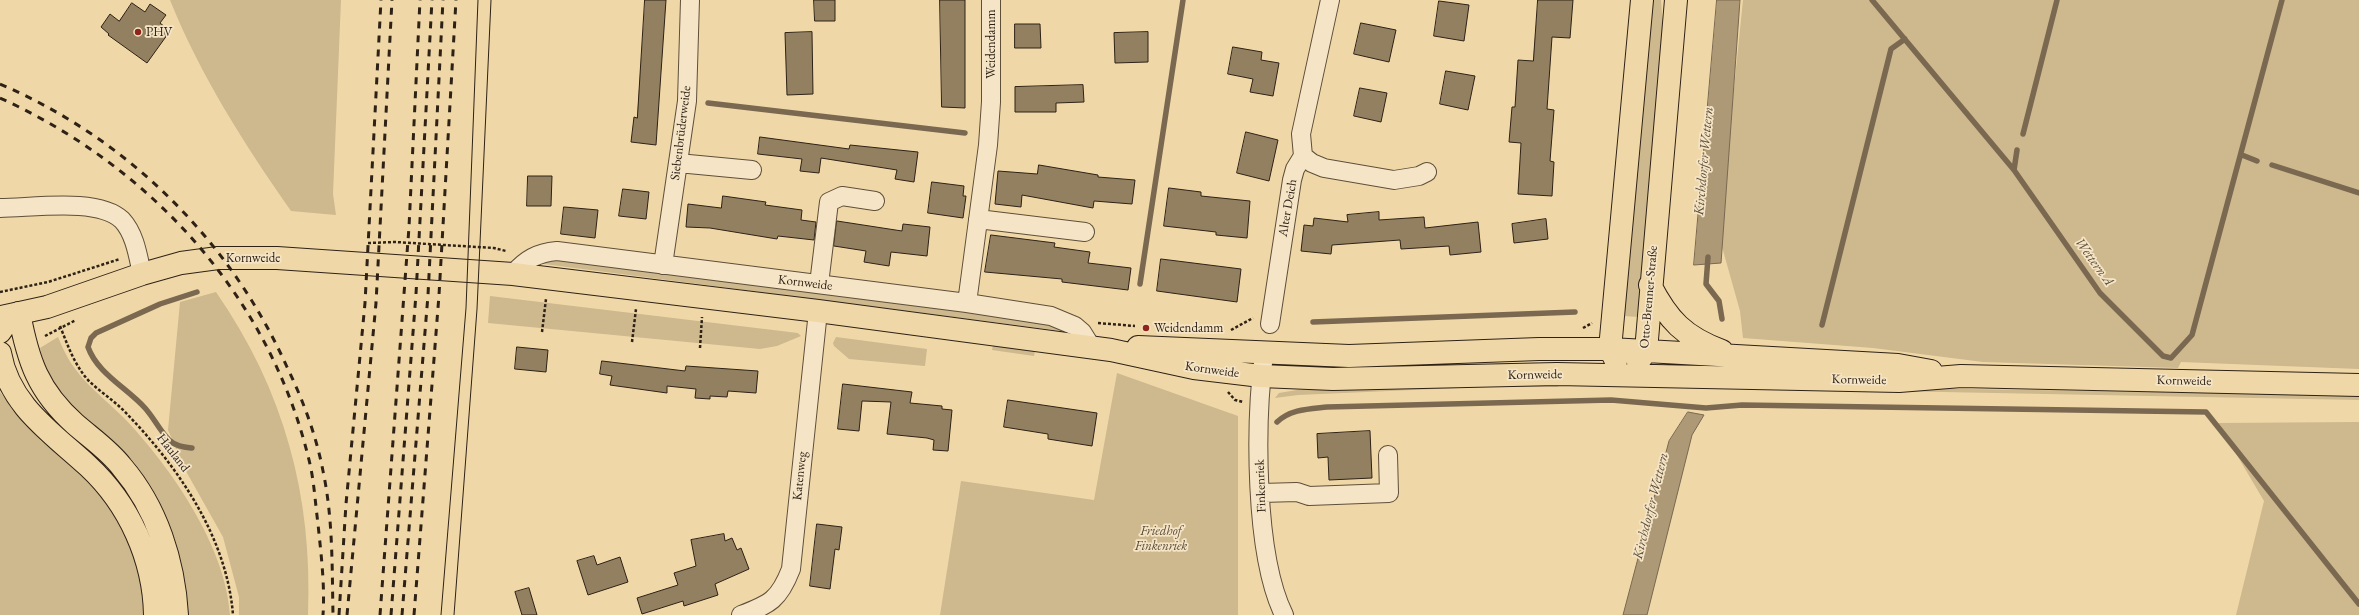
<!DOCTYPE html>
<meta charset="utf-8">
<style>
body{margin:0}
canvas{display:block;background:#efd7a7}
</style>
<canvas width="2359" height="615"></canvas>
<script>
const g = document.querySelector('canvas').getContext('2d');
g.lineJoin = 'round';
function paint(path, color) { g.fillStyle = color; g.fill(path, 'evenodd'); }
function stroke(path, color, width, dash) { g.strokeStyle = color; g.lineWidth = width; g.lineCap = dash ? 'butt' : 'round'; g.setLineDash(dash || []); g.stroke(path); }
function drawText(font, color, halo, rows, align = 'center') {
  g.font = font + ' "EB Garamond",serif'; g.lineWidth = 3.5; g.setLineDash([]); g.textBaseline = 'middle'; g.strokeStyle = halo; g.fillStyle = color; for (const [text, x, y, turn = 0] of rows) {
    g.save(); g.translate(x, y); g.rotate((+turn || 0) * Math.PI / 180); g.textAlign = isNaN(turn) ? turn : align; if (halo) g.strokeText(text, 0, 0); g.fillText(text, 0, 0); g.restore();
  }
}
paint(new Path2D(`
 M170,0H341L333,194L336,215L291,211C245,145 200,75 170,0Z
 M1651,0H1661L1663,28L1639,317L1623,316Z
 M1743,0H2359V369L2181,362L2178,368L1983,362L1873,348L1743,338L1740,311L1719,236Z
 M542,257L1050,320L1069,332L536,263Z
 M216,292C284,390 313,496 308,615H239V597L223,537L187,473L168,430L180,302Z
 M490,296L798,333L801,336L777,346L760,349L488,323Z
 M58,337C74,378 95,389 124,418C170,466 226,546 230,615H186L165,516L150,485L134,462L59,393L46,370L40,348Z
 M836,337L927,349L925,366L849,359L834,346L833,343Z
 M993,345L1035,351L1034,356L992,350Z
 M1117,373L1238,416V615H940L961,481L1094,500Z
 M1481,384H1558V387H1481L1298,395L1275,398L1279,393L1297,390Z
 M1772,386L2359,395V400L1681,387Z
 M0,392L41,441L83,473L115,512L141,571L145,615H0Z
 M2359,422V615H2236L2264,501L2218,423Z`), '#ceb88e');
const water = new Path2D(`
 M1717,0H1740L1721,263L1694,265Z
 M1688,412L1704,415L1692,435L1647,615H1623L1669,441Z`);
paint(water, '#ad9976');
stroke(water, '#7a6950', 1);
stroke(new Path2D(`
 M1872,0L2014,170L2100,293L2163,356L2171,358L2192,335L2282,0
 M708,103L965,133
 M2023,134L2057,0
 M2242,155L2257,161
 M2272,165L2359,193
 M2014,170L2017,150
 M1708,257L1706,284L1719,301L1722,319
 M1140,284L1183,0
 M1313,322L1575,312
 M1822,325L1891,49L1905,39
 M1277,422C1291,409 1309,409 1327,407L1611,400L1706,408L1742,405L2206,412L2359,604
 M192,448C184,447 175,446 169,440C160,431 154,418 145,408C127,388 97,373 88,347L91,338L96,333L160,304L197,292`), '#7a6950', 5.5);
const building = new Path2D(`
 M645,0H666L656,145L631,142L634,117L637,118Z
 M814,0H835V21H815Z
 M940,0H965V108L942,107Z
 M1538,0H1573L1570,38L1552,37L1547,109L1554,110L1550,161L1554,162L1552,196L1518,194L1521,143L1509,142L1512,107H1515L1518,60L1533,61Z
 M1439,1L1469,5L1464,41L1434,36Z
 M132,3L145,12L150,4L166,15L160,23L170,31L147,63L108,35L109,34L101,27L110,14L119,21Z
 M1361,23L1396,30L1389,62L1354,54Z
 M1015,24H1040L1041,48H1015Z
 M812,32L813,94L787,95L785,33Z
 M1148,32V62L1115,63L1114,33Z
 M1233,47L1262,52L1261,60L1279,63L1273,96L1250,92L1253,79L1228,74Z
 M1446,71L1475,76L1468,110L1440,104Z
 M1083,85L1084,102L1056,103V112H1015V87Z
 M1360,88L1387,93L1381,122L1354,116Z
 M1246,132L1278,140L1269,181L1237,173Z
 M760,137L849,149L850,145L918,152L914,182L895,179L897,170L821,158L819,173L800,171L802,159L758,154Z
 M1039,165L1098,175V177L1135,180L1132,204L1094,201L1093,208L1022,195L1021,207L995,204L998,171L1037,174Z
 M528,176H552L551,206H527Z
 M932,182L964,186L963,196H966L963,218L928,213Z
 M1169,188L1201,192V196L1250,201L1247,238L1216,235V232L1164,226Z
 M623,189L649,192L646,219L619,216Z
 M723,196L766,202L765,205L802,210L801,220L816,222L814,240L778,236L777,239L710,228L686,227L688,204L721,208Z
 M564,207L598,210L595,238L561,234Z
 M1379,212V220L1424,217L1425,228L1478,222L1481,252L1450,255L1449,246L1401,249L1400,240L1332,245L1331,254L1301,251L1304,225L1313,226L1314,218L1348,222L1347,215Z
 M1546,219L1548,239L1514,243L1512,224Z
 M837,221L902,231L903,224L930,227L927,256L891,252L889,266L864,262L866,251L834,246Z
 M991,235L1055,243L1054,247L1090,252L1088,263L1131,268L1128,290L1062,282V279L985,272Z
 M1161,259L1241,269L1237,302L1157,291Z
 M517,347L548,350L546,372L515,369Z
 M602,361L685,371L686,366L758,371L756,393L728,391L727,397L710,396V399L695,398L696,389L667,386V393L610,385L612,376L600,374Z
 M843,384L912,392L910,403L942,406V409L952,410L948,451L933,450L934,440L927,438L887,434L891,402L862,401L859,431L838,429Z
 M1008,400L1097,413L1092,446L1048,439V434L1004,427Z
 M1370,431L1372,478L1329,480L1328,457L1318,458L1317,434Z
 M817,524L842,527L839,550L835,549L830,589L810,586Z
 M724,534L725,541L732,538L737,550L741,548L749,569L715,584L718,595L684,606L683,601L642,614L637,598L678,585L674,573L696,566L691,540Z
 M594,556L597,565L620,557L628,582L588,595L577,561Z
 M529,588L537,615H522L515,592Z`);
paint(building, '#928061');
stroke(building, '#2e2216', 1);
const minor = new Path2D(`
 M1303,156L1312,163L1324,168L1394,180L1419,176L1427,172
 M678,163L752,170
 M0,208C32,208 98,197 122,220C135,234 138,256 142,274
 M978,219L1085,232
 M663,265L687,101L690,0
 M513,274C526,259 537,253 557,251L967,303L1051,316L1075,326L1082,332L1092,348
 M819,284L829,202L842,196L875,201
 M967,303L988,145L991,102V0
 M1270,324L1292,180L1295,169L1303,156L1301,134L1330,0
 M1264,354C1255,422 1254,554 1284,615
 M1261,493L1297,492L1309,496L1389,493L1388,455
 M741,615C770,604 779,600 791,569L818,311`);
const major = new Path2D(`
 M1650,285C1668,320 1684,337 1722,351
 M1,317L47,307L142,274L181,263L218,258H277L513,274L818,311L1111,350L1194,368L1261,376L1333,379L1557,374L1899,381L1961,376L2359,385
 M1138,347L1349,356L1539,349H1610L1898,365L1931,371
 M1616,361L1610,349L1642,0
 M1638,362L1646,351L1676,0`);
const highway = new Path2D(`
 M0,332L7,322L19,313C28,361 38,391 75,424C91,438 109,450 122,467C157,508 174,562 177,615
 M0,353C9,405 51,432 88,466C129,504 154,559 155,615`);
stroke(minor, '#5e4f3a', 20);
stroke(major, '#2e2216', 24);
stroke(highway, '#2e2216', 24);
stroke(new Path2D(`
 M368,243L395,242L494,248L506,251
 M0,292L48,282L120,259
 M1098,323L1135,326
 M60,326C68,346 74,364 88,380C100,392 115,401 127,414C179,468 227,538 233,615
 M1583,328L1592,323
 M1231,330L1253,318
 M542,332L546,299
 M45,336L76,320
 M632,342L636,309
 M700,348L702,317
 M1228,392L1235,400L1243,402`), '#2e2216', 2.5, [3, 2]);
stroke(minor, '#f5e5c6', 18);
stroke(major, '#efd7a7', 22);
stroke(highway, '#efd7a7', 22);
stroke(new Path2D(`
 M441,615L466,308L478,0
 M454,615L477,309L491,0`), '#2e2216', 1);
stroke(new Path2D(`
 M0,84C128,139 230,240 287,367C303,400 316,435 323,471C333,518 332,567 333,615
 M0,98C150,166 268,295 308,456C314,478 315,501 318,524C321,554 325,585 323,615
 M339,615L346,504L365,303L381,0
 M347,615L376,303L392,0
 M380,615L409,227L420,0
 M391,615L416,294L432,0
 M402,615L428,295L443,0
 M414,615L439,295L456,0`), '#2e2216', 3, [7, 7]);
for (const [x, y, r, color] of [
 [138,32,4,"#8f2418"],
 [1146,328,4,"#8f2418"]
]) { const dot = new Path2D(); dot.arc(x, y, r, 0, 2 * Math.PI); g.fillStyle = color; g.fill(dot); stroke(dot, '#f5e5c6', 1.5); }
drawText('13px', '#2e2216', '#f5e5c6', [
 ["PHV",146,32],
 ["Weidendamm",1154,328]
], 'left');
drawText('13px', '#2e2216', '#f5e5c6', [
 ["Weidendamm",991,44,-90],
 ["Siebenbrüderweide",681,133,-83],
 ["Alter Deich",1288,208,-80],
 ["Kornweide",253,258],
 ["Kornweide",805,283,7],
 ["Otto-Brenner-Straße",1649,297,-85],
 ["Kornweide",1212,370,8],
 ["Kornweide",1535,375,-1],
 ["Kornweide",1859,380,1],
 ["Kornweide",2184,381,1],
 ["Hauland",173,453,52],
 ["Katenweg",800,476,-84],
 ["Finkenriek",1261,486,-92]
]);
drawText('italic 13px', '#564834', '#f5e5c6', [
 ["Friedhof",1161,531],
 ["Finkenriek",1161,546]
]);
drawText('italic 14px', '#5a4c38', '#f5e5c6', [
 ["Kirchdorfer Wettern",1704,161,-85],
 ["Wettern A",2094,262,54],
 ["Kirchdorfer Wettern",1651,506,-76]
]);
</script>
